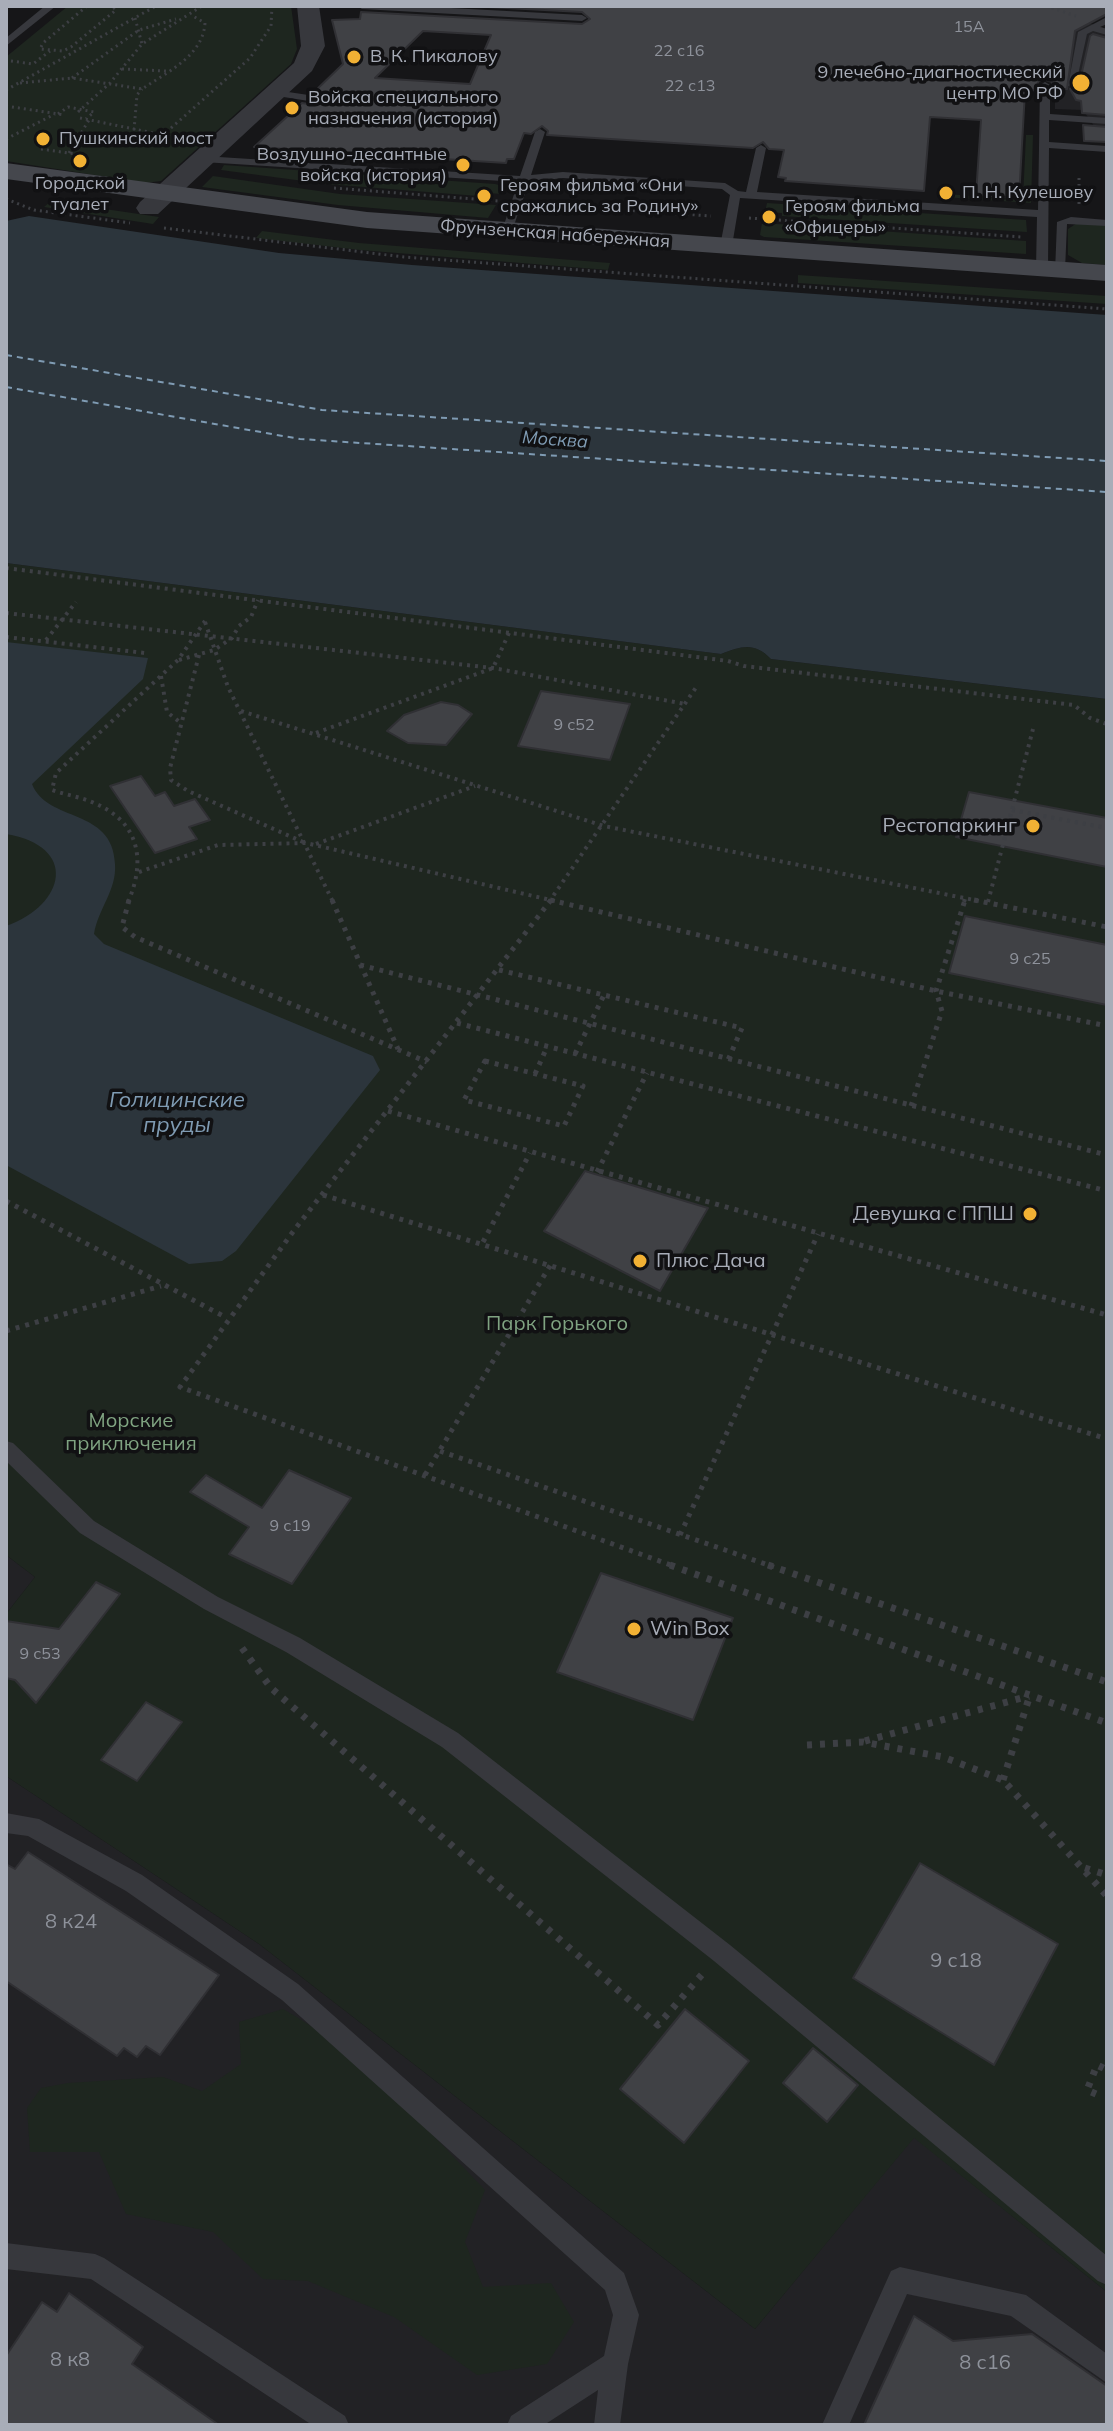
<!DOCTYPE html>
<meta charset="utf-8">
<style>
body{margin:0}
#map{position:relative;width:1113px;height:2431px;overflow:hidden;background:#161618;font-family:Mulish,sans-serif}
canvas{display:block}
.frame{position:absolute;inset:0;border:8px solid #a8adb8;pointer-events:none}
</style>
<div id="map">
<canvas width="1113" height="2431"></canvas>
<div class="frame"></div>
</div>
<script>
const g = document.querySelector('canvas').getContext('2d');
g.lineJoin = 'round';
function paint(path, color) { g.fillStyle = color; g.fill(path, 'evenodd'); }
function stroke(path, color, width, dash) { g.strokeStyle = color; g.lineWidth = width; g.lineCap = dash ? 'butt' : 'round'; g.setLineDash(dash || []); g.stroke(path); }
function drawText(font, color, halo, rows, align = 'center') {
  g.font = font + ' Mulish,sans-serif'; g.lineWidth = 7; g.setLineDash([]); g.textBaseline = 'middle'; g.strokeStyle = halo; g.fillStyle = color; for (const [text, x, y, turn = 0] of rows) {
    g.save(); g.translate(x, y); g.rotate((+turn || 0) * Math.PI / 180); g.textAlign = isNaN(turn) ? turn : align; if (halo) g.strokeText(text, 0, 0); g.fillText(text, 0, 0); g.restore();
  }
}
paint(new Path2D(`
 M1083,21L1107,29V127L1094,126L1083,110L1055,109V57L1063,42Z
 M6,1555L35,1577L6,1614Z
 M6,1776L259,1944L755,2329L914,2137L1107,2292V2425H6Z`), '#222225');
paint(new Path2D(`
 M68,6H291L297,49L291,64L161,181L145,183L6,161V57Z
 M1026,135H1033L1031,203L943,197L944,194L1023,199Z
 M224,165L495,184L503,186L501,194L479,192L478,196L326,184L221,170Z
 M213,176L340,194L496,205L488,218L338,205L202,187Z
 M51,201L159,217L153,224L44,207Z
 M767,203L1026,220L1027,232L782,216V213L765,212Z
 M762,223L1026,241V254L764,237L760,235Z
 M1077,223L1107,225V265L1082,263L1068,255V229Z
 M262,231L359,243L610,263L608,270L360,250L256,238Z
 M798,275L1107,296V304L798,283Z
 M6,563L721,654C742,646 754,642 771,659L1107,699V2292L914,2138L755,2329L259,1944L6,1776V1614L35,1577L6,1555Z
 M283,2009C359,2051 425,2127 485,2190L465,2242L483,2287L551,2283L574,2322L547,2364L477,2375L394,2317L308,2281L263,2279L213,2232L126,2214L99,2152H30L27,2108L41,2088L68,2083L163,2077L202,2091L241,2064L239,2022Z`), '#1e261f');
paint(new Path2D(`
 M29,216L279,253L412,265L1107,315V699L771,659C754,642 742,646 721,654L6,563V221Z
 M6,642L148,658L143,679L32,784C47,823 113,807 115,864C117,890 98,909 94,934L104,944L373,1056L380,1070L236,1251L222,1261L189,1264L6,1165V926C66,905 79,846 6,834Z`), '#2c353c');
stroke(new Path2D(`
 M6,355L322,410L1107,461
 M6,387L300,439L1107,492`), '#7f9bb3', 2, [6, 5]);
const building = new Path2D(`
 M469,6H1107V14L1075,31L1067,89H1053L1052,82L1043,79L1038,82L1037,90L1025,91L1019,198L976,195L981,120L930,117L924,191L785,181L786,178L778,177L784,150L769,149L763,142L753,148L547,135L548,131L542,126L531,134L524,133L514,159H507L506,163L254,147L302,103L315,105L323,100L313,93L343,64L332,20L360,19L361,12L582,24L590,19L582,12ZM423,31L491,35L470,84L375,78Z
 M1093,34L1107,38V115L1082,113L1081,101L1076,100L1070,89L1079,85L1090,36Z
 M1083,125L1107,127V142L1084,141Z
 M541,691L630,704L610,760L518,746Z
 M441,702L458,705L472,714L446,745L408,743L387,731L404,715Z
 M141,776L155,796L165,792L174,806L195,799L210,820L189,827L197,839L155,853L110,786Z
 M969,792L1107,818V867L956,837Z
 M965,916L1107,945V1005L949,973Z
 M585,1171L708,1208L660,1291L544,1231Z
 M289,1470L351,1498L292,1584L229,1554L249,1527L190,1492L206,1475L262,1508Z
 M601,1573L733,1618L693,1720L557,1672Z
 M96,1582L120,1594L36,1703L15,1680L6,1678V1621L59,1629Z
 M146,1702L182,1722L137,1781L101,1760Z
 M28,1852L219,1975L160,2055L146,2046L137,2057L124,2048L117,2056L6,1981V1864L15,1869Z
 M920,1863L1058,1944L994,2065L853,1978Z
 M685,2009L749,2061L684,2143L620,2089Z
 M813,2048L858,2085L827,2122L783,2083Z
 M69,2293L143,2347L132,2364L219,2425H6V2356L42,2302L57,2312Z
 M914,2316L953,2341L1032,2334L1107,2386V2425H864Z`);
paint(building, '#404145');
stroke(building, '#303034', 2);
stroke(new Path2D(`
 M87,6L43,43L40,49L63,51L71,47L116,10L112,6
 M1046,6L1076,16
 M135,18L142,44
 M11,61L33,64L50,51
 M122,69L166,71
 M72,78L139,30L176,19
 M20,83L72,78L142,89C167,72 203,56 205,23L191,15
 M6,90L156,6
 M6,106L65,115
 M78,112L110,83L142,44L202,6
 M58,114L68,107L94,112L86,119
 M80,118L188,140
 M134,130L137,95L142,89
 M162,136L250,58L271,26L272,6
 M6,139L55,114
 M41,149L82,155
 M69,153L89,120
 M1079,178V205
 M334,188L499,201
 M6,199L34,210L130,223
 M537,204L711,216
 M749,218L1022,237
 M164,228L404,257L1107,309`), '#3d3f44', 3, [2, 4]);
stroke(new Path2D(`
 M6,568L728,661L744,666L1074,705L1090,718L1107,724
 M6,613L493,668L685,704
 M205,622L228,687L333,902
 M6,637L145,653
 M46,640L76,602
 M199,655L170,768L171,780L188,791L303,842
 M179,660L214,650L232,638L239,626L251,617L258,600
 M161,676L167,712L182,724
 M241,711L604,826L984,902
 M316,733L493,668L509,633
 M1012,810L1107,828
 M316,844L475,786
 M139,872L218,845L306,843L559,902
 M128,902C146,861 140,822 94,803C81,797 66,795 52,790L56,773L178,660L205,621
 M549,902L697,686
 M964,902L965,899
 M988,902L1033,729`), '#3d3f44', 4, [3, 5]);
stroke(new Path2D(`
 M129,900L122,927L135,937L427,1062
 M332,900L398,1049
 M550,900L936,991L1107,1026
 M551,900L295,1229L180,1387L676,1567
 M974,900L1107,927
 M360,965L1107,1155
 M499,970L742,1028L728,1060
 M457,1023L1107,1191
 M575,1054L604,995
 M485,1061L583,1086L564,1126L464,1100Z
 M535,1074L547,1047
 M911,1106L942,1011L936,991L965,900
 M388,1111L1107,1315
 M597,1172L647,1073
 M323,1195L1107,1439
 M6,1201L227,1318
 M483,1242L530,1153
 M6,1331L161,1286
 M440,1451L774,1567
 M425,1475L551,1264
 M680,1535L818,1234`), '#3d3f44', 5, [4, 6]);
stroke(new Path2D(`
 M670,1565L1107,1723
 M768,1565L1107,1682
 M242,1648L271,1688L658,2025L705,1971
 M865,1741L1029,1696
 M807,1745L863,1742L943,1757L1003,1780L1107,1896
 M1003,1780L1030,1695
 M1085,1868L1107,1875
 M1096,2094L1087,2090L1097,2065L1107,2070`), '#3d3f44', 7, [5, 8]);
paint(new Path2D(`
 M45,6H56L6,46V38Z
 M357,6H413L582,15L587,18L582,21L362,9Z
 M1107,17V24L1100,27L1107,29V35L1093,31L1087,34L1076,84L1068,86L1078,32Z
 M1045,82L1050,85V114L1107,118V124L1049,120V142L1107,146V152L1049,148L1048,268L1042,271L1036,268L1037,217L740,198L732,246L726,249L720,246L730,195L722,189L563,178L529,182L512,231L507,234L502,231L518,182L203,162L198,159L203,156L520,176L535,132L540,129L545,132L531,175L563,172L725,183L738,191L746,192L756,148L761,145L766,148L757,192L1038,210L1040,85Z
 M275,90L315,96L320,99L315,102L271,95L270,93Z
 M1071,217L1107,220V226L1067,224L1065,270L1055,272L1057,222Z
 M6,1441L13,1443L94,1521L218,1597L300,1638L458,1733L730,1945L1107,2256V2285L1098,2281L714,1961L442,1747L286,1652L204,1609L80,1533L6,1461Z
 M6,1813L39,1819L142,1875L298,1984L624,2273L639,2315L628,2364L620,2425H594L598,2390L544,2425H507L511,2416L604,2356L613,2315L605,2290L282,2000L126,1891L28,1836L6,1833Z
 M6,2243L95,2254L104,2258L345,2416L349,2425H312L91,2279L6,2269Z
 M900,2267L1026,2295L1107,2354V2383L1011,2316L907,2294L849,2425H822L891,2271Z`), '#37383d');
paint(new Path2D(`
 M297,6H319L325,46L312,71L158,214H140L136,208L140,202L294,63L301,46Z`), '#37383d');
paint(new Path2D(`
 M6,163L367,212L1107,265V281L367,228L6,179Z`), '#45474d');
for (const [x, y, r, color] of [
 [354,57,8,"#f2b134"],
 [1081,83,10,"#f2b134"],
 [292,108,8,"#f2b134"],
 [43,139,8,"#f2b134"],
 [80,161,8,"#f2b134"],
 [463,165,8,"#f2b134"],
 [946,193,8,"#f2b134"],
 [484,196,8,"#f2b134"],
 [769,217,8,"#f2b134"],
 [1033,826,8,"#f2b134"],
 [1030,1214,8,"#f2b134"],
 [640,1261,8,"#f2b134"],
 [634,1629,8,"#f2b134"]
]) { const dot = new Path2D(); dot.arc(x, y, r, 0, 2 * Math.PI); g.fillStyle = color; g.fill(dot); stroke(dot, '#111113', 3); }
drawText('16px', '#8e929b', null, [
 ["15А",969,27],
 ["22 с16",679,51],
 ["22 с13",690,86],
 ["9 с52",574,725],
 ["9 с25",1030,959],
 ["9 с19",290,1526],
 ["9 с53",40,1654]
]);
drawText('18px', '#a8adb8', '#111113', [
 ["В. К. Пикалову",370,57],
 ["9 лечебно-диагностический",1063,73,"right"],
 ["центр МО РФ",1063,94,"right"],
 ["Войска специального",308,98],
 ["назначения (история)",308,119],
 ["Пушкинский мост",59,139],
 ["Воздушно-десантные",447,155,"right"],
 ["войска (история)",447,176,"right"],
 ["Городской",80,184,"center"],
 ["туалет",80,205,"center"],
 ["Героям фильма «Они",500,186],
 ["сражались за Родину»",500,207],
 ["П. Н. Кулешову",962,193],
 ["Героям фильма",785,207],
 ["«Офицеры»",785,228]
], 'left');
drawText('18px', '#a8adb8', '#111113', [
 ["Фрунзенская набережная",555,234,4]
]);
drawText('italic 18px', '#7f9bb3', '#111113', [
 ["Москва",555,440,4]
]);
drawText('20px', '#a8adb8', '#111113', [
 ["Рестопаркинг",1017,826],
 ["Девушка с ППШ",1014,1214],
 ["Плюс Дача",656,1261,"left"],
 ["Win Box",650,1629,"left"]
], 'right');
drawText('20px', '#7fa381', '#111113', [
 ["Парк Горького",557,1324],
 ["Морские",131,1421],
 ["приключения",131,1444]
]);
drawText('20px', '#8e929b', null, [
 ["8 к24",71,1922],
 ["9 с18",956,1961],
 ["8 к8",70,2360],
 ["8 с16",985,2363]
]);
drawText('italic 22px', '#7f9bb3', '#111113', [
 ["Голицинские",177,1100],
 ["пруды",177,1125]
]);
</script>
